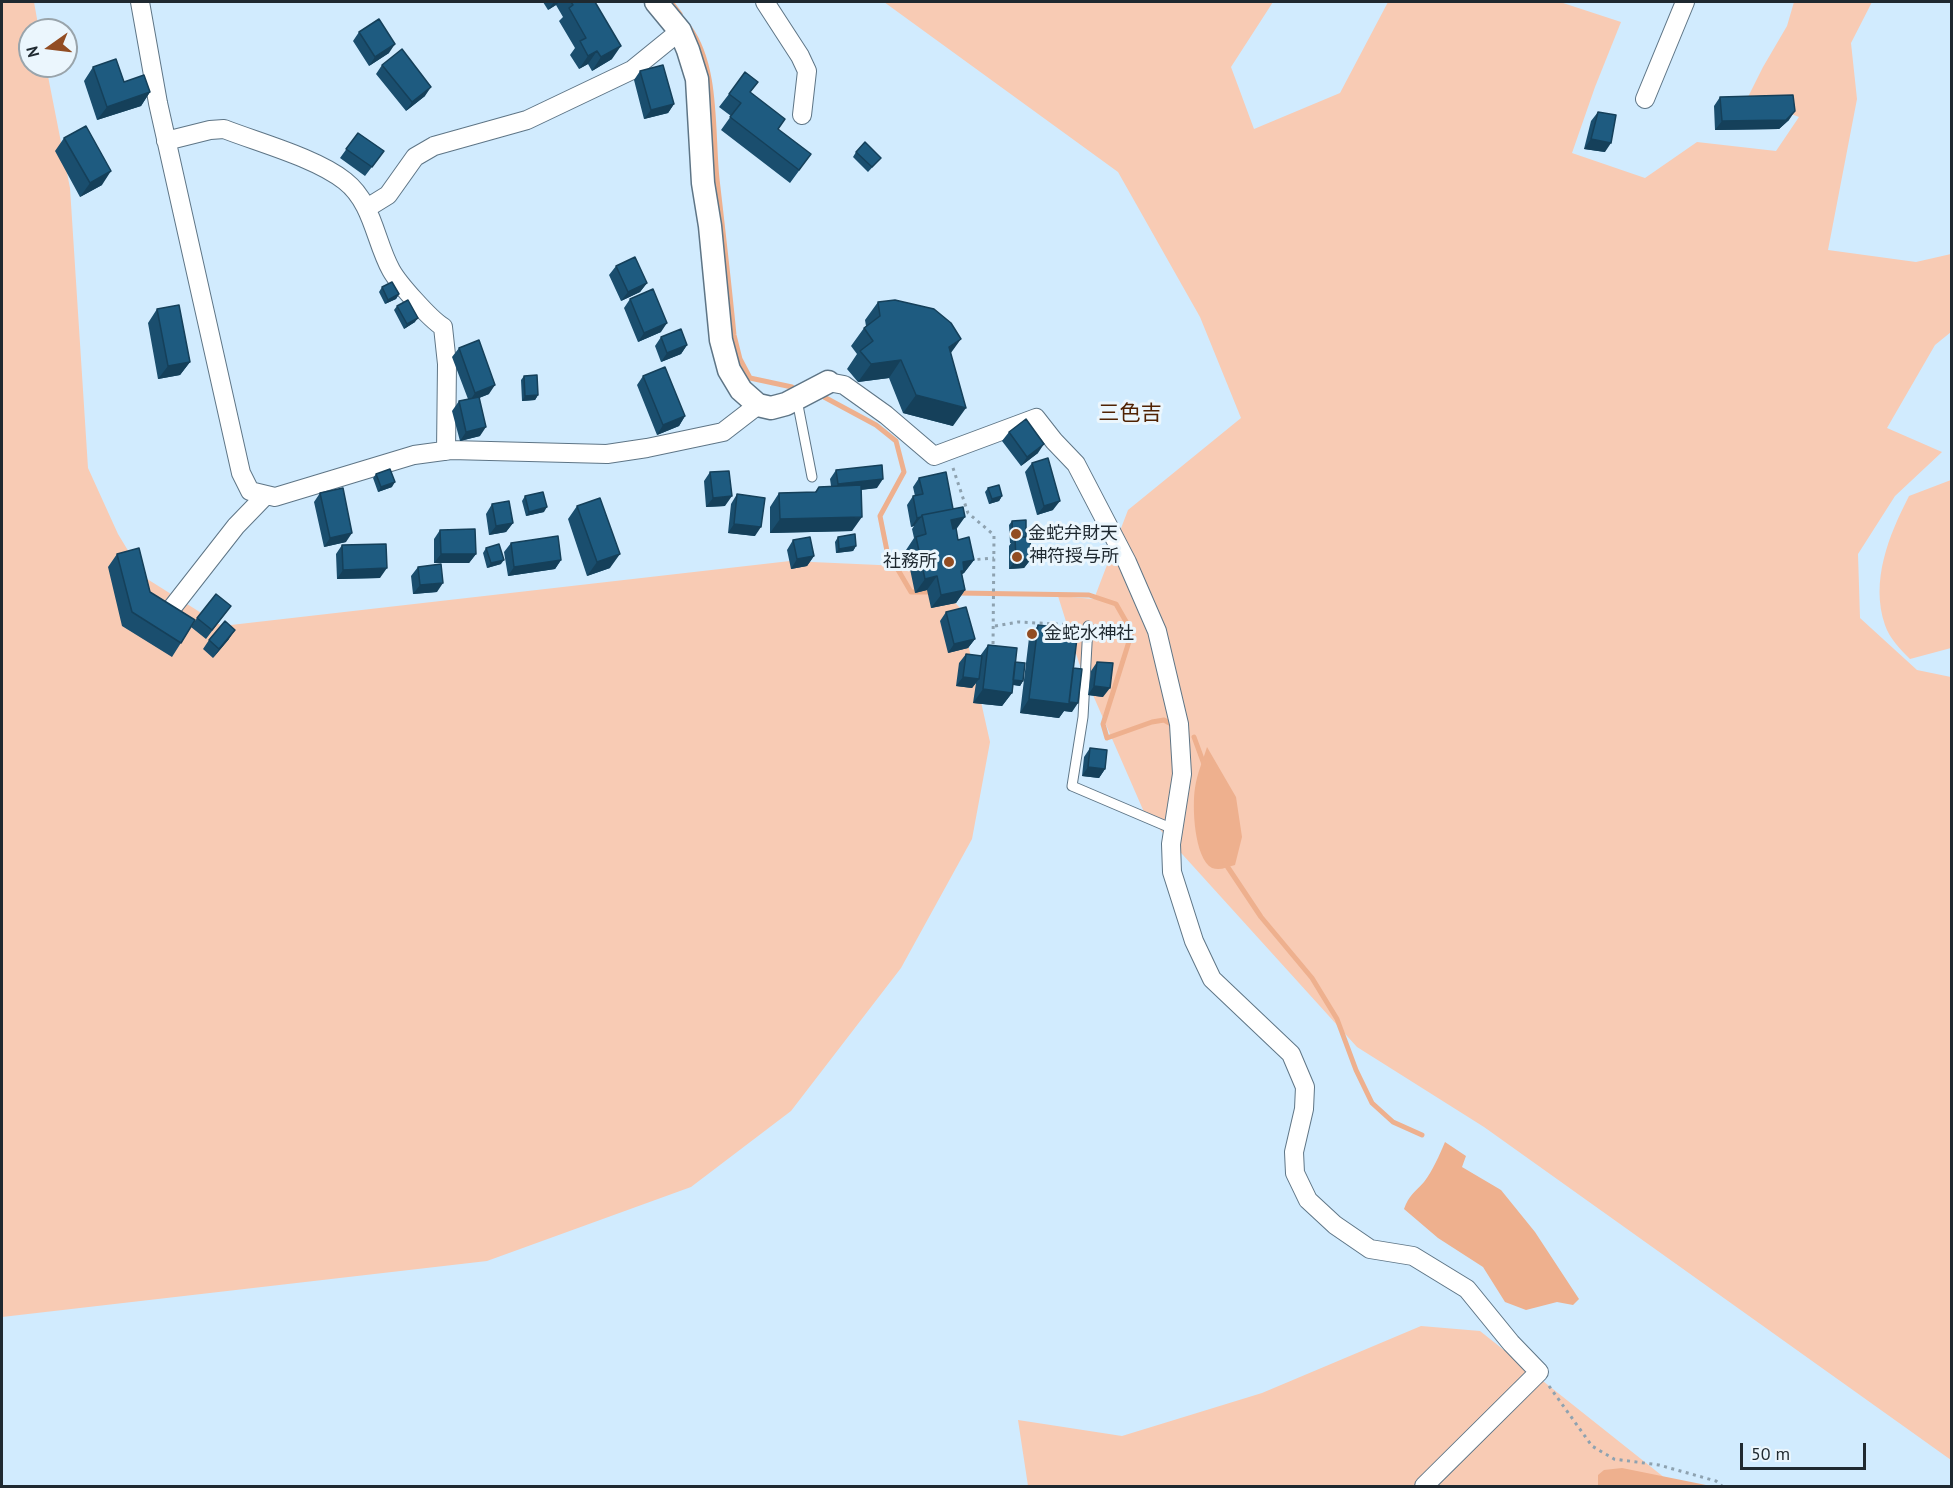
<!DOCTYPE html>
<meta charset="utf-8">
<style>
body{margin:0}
#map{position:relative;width:1953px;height:1488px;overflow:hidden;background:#d1ebfe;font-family:"PT Sans",sans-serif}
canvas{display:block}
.frame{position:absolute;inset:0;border:3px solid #1f2930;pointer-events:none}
.north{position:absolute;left:18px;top:18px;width:60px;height:60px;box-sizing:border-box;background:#ebf6fd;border:2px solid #99a4ab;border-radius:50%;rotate:256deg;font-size:16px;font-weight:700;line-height:24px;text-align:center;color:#1f2930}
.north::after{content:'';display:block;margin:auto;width:21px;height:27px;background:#924d23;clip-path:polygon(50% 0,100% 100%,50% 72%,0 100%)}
.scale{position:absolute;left:1740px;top:1443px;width:126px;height:27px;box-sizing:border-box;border:3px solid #1f2930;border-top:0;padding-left:8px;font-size:18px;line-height:21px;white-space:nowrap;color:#1f2930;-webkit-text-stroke:4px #ebf6fd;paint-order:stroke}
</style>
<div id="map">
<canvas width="1953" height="1488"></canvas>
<div class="frame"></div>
<div class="north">N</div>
<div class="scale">50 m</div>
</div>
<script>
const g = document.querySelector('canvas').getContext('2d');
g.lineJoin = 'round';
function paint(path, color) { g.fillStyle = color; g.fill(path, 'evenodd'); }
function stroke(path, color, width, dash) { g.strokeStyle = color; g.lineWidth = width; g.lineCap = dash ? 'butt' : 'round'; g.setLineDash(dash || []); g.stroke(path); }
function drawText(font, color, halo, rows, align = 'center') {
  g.font = font + ' "PT Sans","Noto Sans JP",sans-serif'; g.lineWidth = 6; g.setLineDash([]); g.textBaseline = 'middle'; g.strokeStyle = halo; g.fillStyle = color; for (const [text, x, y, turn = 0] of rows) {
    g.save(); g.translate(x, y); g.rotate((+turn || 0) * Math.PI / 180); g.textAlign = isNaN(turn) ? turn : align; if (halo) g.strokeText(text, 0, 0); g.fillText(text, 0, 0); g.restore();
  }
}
paint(new Path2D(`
 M2,2H34L39,30H30V66H46L70,188L88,468L118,534L144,577L222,626L790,561L923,567L960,608L990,742L972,839L901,968L791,1111L691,1187L487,1261L2,1317Z
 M884,2H1273L1231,67L1254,129L1340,93L1388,2H1560L1621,22L1595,87L1572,153L1645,178L1697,142L1776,151L1799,117L1748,97L1763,67L1787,26L1794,2H1872L1851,43L1857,99L1828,250L1916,262L1951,254V332L1935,345L1887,428L1942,452L1895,496L1858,554L1860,618L1917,670L1951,677V1460L1484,1127L1357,1047L1144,812L1079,663L1058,596L1094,599L1128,510L1241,418L1200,317L1118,172Z
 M1951,480V648L1910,659C1901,650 1889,638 1885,625C1870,581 1889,535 1909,496Z
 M1421,1326L1480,1331L1675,1486H1028L1018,1420L1122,1436L1262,1393Z`), '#f8cbb4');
paint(new Path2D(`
 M1207,747L1236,797L1242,837L1235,865C1227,867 1220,871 1212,868C1194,858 1192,806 1195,788C1197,774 1203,760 1207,747Z
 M1445,1142L1466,1156L1462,1167L1501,1190L1535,1232L1579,1299L1573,1305L1557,1302L1526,1310L1505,1302L1483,1267L1438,1238L1404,1209C1409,1195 1415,1192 1424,1182C1433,1170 1439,1156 1445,1142Z
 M1622,1468L1706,1485L1708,1486H1598V1475L1604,1470Z`), '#eeb08e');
stroke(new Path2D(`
 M671,2L680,14
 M689,27C718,67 712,131 717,179C723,231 729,283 734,335L740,359L750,378L792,387
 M824,397L876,425L896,441L904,472L880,516L887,551L911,592H934
 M958,593L1089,595L1116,604L1132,632L1103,724L1107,738L1152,722L1164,720L1173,725
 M1194,737L1205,767
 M1225,863L1261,917L1312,978L1337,1019L1356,1070L1372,1103L1393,1122L1422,1135`), '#eeb08e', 5);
const service = new Path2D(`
 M797,400L812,477
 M1088,626L1083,717L1072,786L1173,829`);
const minor = new Path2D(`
 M140,2L158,103L241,473L250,491L275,497L414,455L451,450L607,454L647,448L723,432L758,405
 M765,2L800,56L807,71L802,115
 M1645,99L1685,2
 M166,141L210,130L224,129C260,143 316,158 345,181C373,203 375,241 391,270C398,283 430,319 443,327L447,364L446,451
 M367,208L388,195L415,157L434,146L527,120L632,70L680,31
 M828,382L844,385L886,415L934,456L1036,418L1054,441L1076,464L1127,562L1157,631L1179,724L1182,774L1171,844L1172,872L1194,941L1212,979L1291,1054L1305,1087L1304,1109L1294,1152L1295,1173L1308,1200L1335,1225L1370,1249L1413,1256L1467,1289L1511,1343L1539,1372L1424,1486
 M168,613L236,526L266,495`);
const tertiary = new Path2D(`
 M656,2L680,31L688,50L697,79L703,183L710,226L721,340L729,370L741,390L758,405L771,408L786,404L828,382`);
stroke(service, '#5e7586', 11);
stroke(minor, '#5e7586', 20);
stroke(tertiary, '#5e7586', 25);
stroke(new Path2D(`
 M953,468L968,513L994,535L993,648
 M970,560L994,558
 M995,626L1018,622L1076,625
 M1549,1386L1592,1446L1614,1459L1659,1465L1716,1481L1722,1486`), '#8ea2b0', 3, [3, 4.5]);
stroke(service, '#fff', 9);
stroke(minor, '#fff', 18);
stroke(tertiary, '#fff', 22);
paint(new Path2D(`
 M543,2H595L612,59L592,71L588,64L579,69L570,55L575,48L559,21L563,17L556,5L548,10Z
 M359,32L389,53L369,66L353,41Z
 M382,65L425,96L406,111L376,74Z
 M93,67L124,82L150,92L141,106L97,120L84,81Z
 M640,71L674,104L668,113L644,119L634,80Z
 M750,93L778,129L801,168L790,183L721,130L731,116L719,107L729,94Z
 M1720,97L1789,120L1779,129L1715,130L1714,106Z
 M1598,112L1605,152L1584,149L1591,121Z
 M358,133L384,151L365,176L340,158Z
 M64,138L102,185L80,197L55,151Z
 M856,152L881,158L868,172L853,157Z
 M616,266L647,283L640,292L621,301L609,275Z
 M382,287L399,294L396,299L385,304L379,292Z
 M630,299L661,332L638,342L624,308Z
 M878,302L951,354L953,426L903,413L889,378L858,382L847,369L857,354L851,346L864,328L866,326L865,320Z
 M397,306L415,322L404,329L394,310Z
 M157,309L190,362L180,375L158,379L148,323Z
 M661,337L687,345L681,354L661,362L655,346Z
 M459,348L489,394L479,398L480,436L460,441L452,411L459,401L468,399L452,357Z
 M524,376L538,395L535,400L522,401L521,380Z
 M643,376L685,416L679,426L657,435L637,385Z
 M1009,432L1038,453L1021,466L1002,441Z
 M1032,463L1053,510L1037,515L1025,472Z
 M836,470L877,488L861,490L852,531L770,533V507L779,493L815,492L819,487L831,486L830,479Z
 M710,472L725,506L706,507L704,481Z
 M376,474L392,487L378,492L373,478Z
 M919,478L956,530L958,540L974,560L964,573L962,574L965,590L956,603L931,608L927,590L915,593L906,550L914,538L912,529L914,526L911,527L907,505L913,496H915L913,487Z
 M988,488L1002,496L999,501L989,504L985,492Z
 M320,493L346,542L324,547L314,502Z
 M737,494L755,536L728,533L731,504Z
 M525,496L544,512L526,516L522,501Z
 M492,504L513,523L506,532L489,535L486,514Z
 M577,506L610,568L587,576L568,519Z
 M1012,521L1026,537L1031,559L1024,568L1009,569V546L1011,543H1010L1009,525Z
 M440,530L476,554L469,563H434V539Z
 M838,537L856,546L853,551L836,553L835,542Z
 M793,540L814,556L807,566L791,569L787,550Z
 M511,543L561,560L555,569L508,576L504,552Z
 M342,545L380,578L337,579L336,554Z
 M486,548L501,564L487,568L483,553Z
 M117,554L150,592L191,627L197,618L231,606L206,639L191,627L172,657L122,626L108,567Z
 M418,567L437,592L413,594L411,576Z
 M946,612L975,639L968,648L948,653L940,621Z
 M1038,625L1073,668L1072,712L1064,711L1059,718L1020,713L1029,638Z
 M229,639L213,658L203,649L209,640Z
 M988,645L1015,662L1023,681L1020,686L1013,685L1012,693L1002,706L973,703L976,683L972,688L956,686L959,663L966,654L980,656Z
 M1097,662L1103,697L1088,695L1091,671Z
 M1090,748L1105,769L1099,778L1082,776L1084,757Z`), '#1a4e6e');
paint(new Path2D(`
 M554,2H559L556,5L548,10Z
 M395,44L389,53L369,66L375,57Z
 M621,46L612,59L592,71L601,57Z
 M597,51L588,64L579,69L588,56Z
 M431,87L425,96L406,111L412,102Z
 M150,92L141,106L97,120L107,107Z
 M674,104L668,113L644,119L651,110Z
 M1795,111L1789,120L1779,129L1715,130L1722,121Z
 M1591,139L1611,143L1605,152L1584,149Z
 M111,171L102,185L80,197L90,183Z
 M647,283L640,292L621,301L628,292Z
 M399,294L396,299L385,304L388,300Z
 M418,318L415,322L404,329L407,324Z
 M667,323L661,332L638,342L644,333Z
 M961,339L948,357L949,347Z
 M687,345L681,354L661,362L667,353Z
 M901,360L889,378L858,382L871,364Z
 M190,362L180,375L158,379L168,366Z
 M495,385L489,394L469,402L475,393Z
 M538,395L535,400L522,401L525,396Z
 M916,395L966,408L953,426L903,413Z
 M685,416L679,426L657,435L663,425Z
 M486,427L480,436L460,441L466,432Z
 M1044,444L1038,453L1021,466L1027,457Z
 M883,479L877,488L831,493L838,484Z
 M395,482L392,487L378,492L381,487Z
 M732,496L725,506L706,507L713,498Z
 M1002,496L999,501L989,504L992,499Z
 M1060,501L1053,510L1037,515L1044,506Z
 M547,507L544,512L526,516L529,512Z
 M862,517L852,531L770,533L780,519Z
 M921,517L914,526L911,527L917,518Z
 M965,517L955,531L942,534L951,520Z
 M513,523L506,532L489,535L496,526Z
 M734,524L761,527L755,536L728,533Z
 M352,533L346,542L324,547L330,538Z
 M856,546L853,551L836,553L839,549Z
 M441,554H476L469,563H434Z
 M620,554L610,568L587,576L597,562Z
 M814,556L807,566L791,569L797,559Z
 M1031,559L1024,568L1009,569L1016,560Z
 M504,560L501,564L487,568L491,563Z
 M561,560L555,569L508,576L514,567Z
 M974,560L964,573L962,574L955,584L963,562Z
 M387,568L380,578L337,579L343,570Z
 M937,576L927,590L915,593L925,579Z
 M443,583L437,592L413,594L420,585Z
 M965,590L956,603L931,608L941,595Z
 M235,630L229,639L213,658L219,649Z
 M975,639L968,648L948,653L954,644Z
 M963,677L979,679L972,688L956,686Z
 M1012,680L1023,681L1020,686L1009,684Z
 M1094,686L1110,688L1103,697L1088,695Z
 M983,689L1012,693L1002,706L973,703Z
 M1029,699L1067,702L1078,703L1072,712L1064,711L1059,718L1020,713Z
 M1088,767L1105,769L1099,778L1082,776Z`), '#15405a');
const building = new Path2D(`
 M571,2H595L621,46L601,57L597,51L588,56L580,41L586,38L569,8L573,5Z
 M379,19L395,44L375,57L359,32Z
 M402,49L431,87L412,102L382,65Z
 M116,59L124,82L144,75L150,92L107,107L93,67Z
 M663,65L674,104L651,110L640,71Z
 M745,72L758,82L750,92L785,119L778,129L811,154L799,170L730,117L741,103L729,94Z
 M1793,95L1795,111L1786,120L1722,121L1720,97Z
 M1598,112L1616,115L1611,143L1591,139Z
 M86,126L111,171L90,183L64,138Z
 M358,133L384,151L372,167L346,149Z
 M865,142L881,158L872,167L856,152Z
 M635,257L647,283L628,292L616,266Z
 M392,282L399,294L388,300L382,287Z
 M653,289L667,323L644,333L630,299Z
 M408,300L418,318L407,324L397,306Z
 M895,300L934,309L951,323L961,339L949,347L966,408L916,395L901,360L871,364L860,351L873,341L864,328L880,316L878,302Z
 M179,305L190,362L168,366L157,309Z
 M681,329L687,345L667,353L661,337Z
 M479,340L495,385L475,393L459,348Z
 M665,367L685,416L663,425L643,376Z
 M537,375L538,395L525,396L524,376Z
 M479,397L486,427L466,432L459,401Z
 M1026,419L1044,444L1027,457L1009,432Z
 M1048,458L1060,501L1044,506L1032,463Z
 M882,465L883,479L838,484L836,470Z
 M390,469L395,482L381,487L376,474Z
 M729,471L732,496L713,498L710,472Z
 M946,472L953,509L922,515L921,517L917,518L913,496L923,494L919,478Z
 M861,485L862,517L780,519L779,493L816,492L819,487Z
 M999,485L1002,496L992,499L988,488Z
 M343,488L352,533L330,538L320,493Z
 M543,492L547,507L529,512L525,496Z
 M737,494L765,498L761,527L734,524Z
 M600,498L620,554L597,562L577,506Z
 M509,501L513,523L496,526L492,504Z
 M963,507L965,517L951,520L953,529L956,528L958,540L969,537L974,560L963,562L964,571H961L965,590L941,595L937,576L925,579L916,537L926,534L922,515Z
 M1026,520V537H1015V538H1013L1012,521Z
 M475,529L476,554H441L440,530Z
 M855,534L856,546L839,549L838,537Z
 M558,536L561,560L514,567L511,543Z
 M810,537L814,556L797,559L793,540Z
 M1015,537H1030L1031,559L1016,560Z
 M386,544L387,568L343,570L342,545Z
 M499,544L504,560L491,563L486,548Z
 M139,548L150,592L195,620L181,643L132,612L117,554Z
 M441,564L443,583L420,585L418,567Z
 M216,594L231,606L212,630L197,618Z
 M966,607L975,639L954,644L946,612Z
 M225,621L235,630L219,649L209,640Z
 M1038,625L1078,630L1069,704L1029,699Z
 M988,645L1017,648L1012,693L983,689Z
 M966,654L982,656L979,679L963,677Z
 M1015,662L1025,663L1023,681L1013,680Z
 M1097,662L1113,663L1110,688L1094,686Z
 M1073,668L1082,669L1078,703L1069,702Z
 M1090,748L1107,750L1105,769L1088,767Z`);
paint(building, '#1e5b80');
stroke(building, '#15405a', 1.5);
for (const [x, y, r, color] of [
 [1016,534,6,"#924d23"],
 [1017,557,6,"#924d23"],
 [949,562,6,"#924d23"],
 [1032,634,6,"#924d23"]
]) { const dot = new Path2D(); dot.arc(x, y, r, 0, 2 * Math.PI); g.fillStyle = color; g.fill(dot); stroke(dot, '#ebf6fd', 2); }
drawText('18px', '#1f2930', '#ebf6fd', [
 ["金蛇弁財天",1028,534],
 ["神符授与所",1029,557],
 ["社務所",937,562,"right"],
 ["金蛇水神社",1044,634]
], 'left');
drawText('21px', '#502203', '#ebf6fd', [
 ["三色吉",1130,414]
]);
</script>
